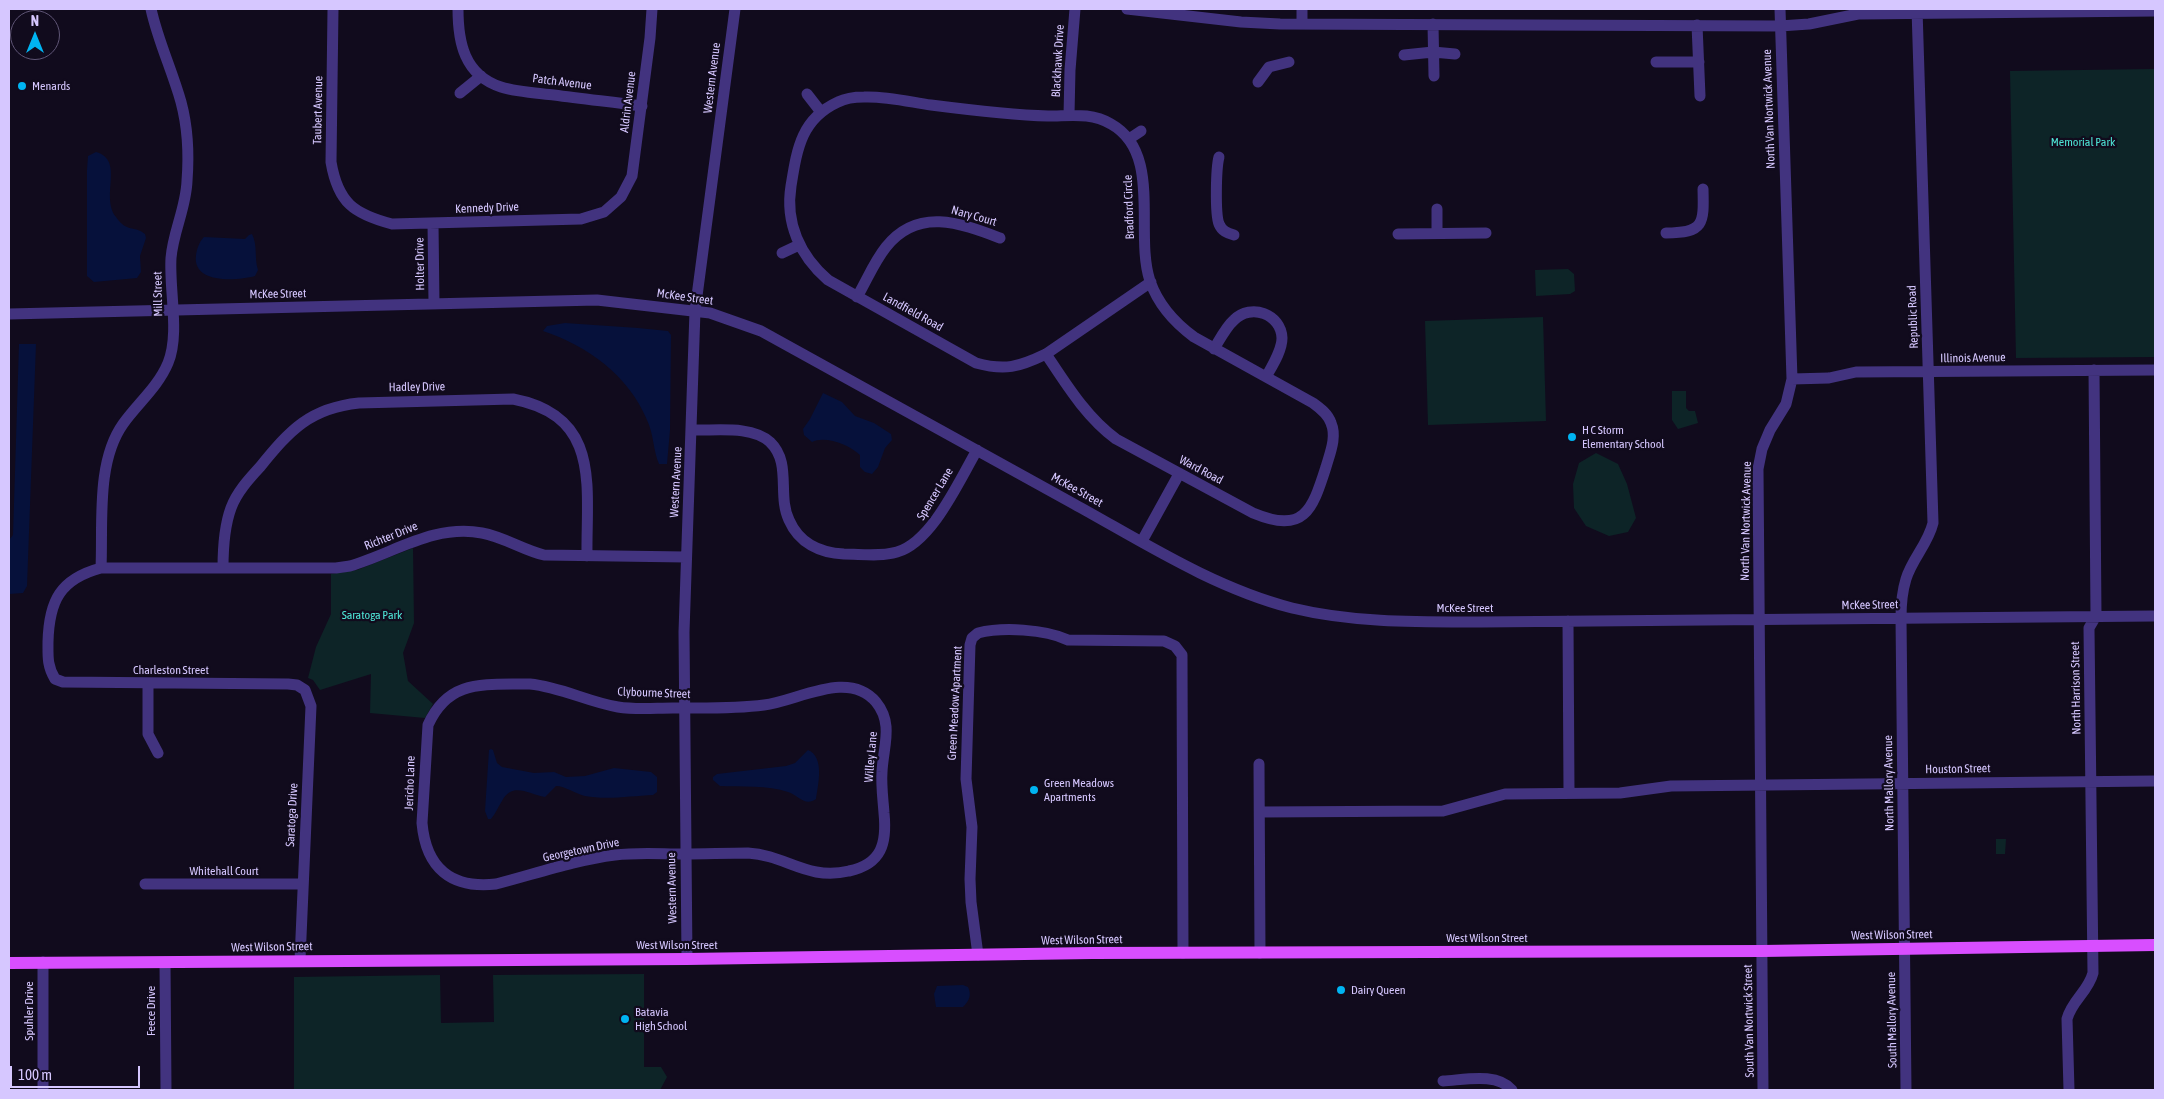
<!DOCTYPE html>
<style>
body{margin:0}
#map{position:relative;width:2164px;height:1099px;overflow:hidden;background:#110b1d;font-family:"Asap Condensed",sans-serif}
canvas{display:block}
.frame{position:absolute;inset:0;border:10px solid #d6c7ff;pointer-events:none}
.north{position:absolute;left:10px;top:10px;width:50px;height:50px;box-sizing:border-box;background:#110b1d;border:1px solid #605677;border-radius:50%;rotate:0deg;font-size:14px;font-weight:700;line-height:20px;text-align:center;color:#d6c7ff}
.north::after{content:'';display:block;margin:auto;width:18px;height:22px;background:#00b4f2;clip-path:polygon(50% 0,100% 100%,50% 72%,0 100%)}
.scale{position:absolute;left:10px;top:1066px;width:130px;height:22px;box-sizing:border-box;border:2px solid #d6c7ff;border-top:0;padding-left:6px;font-size:15px;line-height:18px;white-space:nowrap;color:#d6c7ff;-webkit-text-stroke:4px #110b1d;paint-order:stroke}
</style>
<div id="map">
<canvas width="2164" height="1099"></canvas>
<div class="frame"></div>
<div class="north">N</div>
<div class="scale">100 m</div>
</div>
<script>
const g = document.querySelector('canvas').getContext('2d');
g.lineJoin = 'round';
function paint(path, color) { g.fillStyle = color; g.fill(path, 'evenodd'); }
function stroke(path, color, width, dash) { g.strokeStyle = color; g.lineWidth = width; g.lineCap = dash ? 'butt' : 'round'; g.setLineDash(dash || []); g.stroke(path); }
function drawText(font, color, halo, rows, align = 'center') {
  g.font = font + ' "Asap Condensed",sans-serif'; g.lineWidth = 4.5; g.setLineDash([]); g.textBaseline = 'middle'; g.strokeStyle = halo; g.fillStyle = color; for (const [text, x, y, turn = 0] of rows) {
    g.save(); g.translate(x, y); g.rotate((+turn || 0) * Math.PI / 180); g.textAlign = isNaN(turn) ? turn : align; if (halo) g.strokeText(text, 0, 0); g.fillText(text, 0, 0); g.restore();
  }
}
paint(new Path2D(`
 M2155,69V357L2016,358L2010,71Z
 M1568,269L1574,274L1575,291L1570,294L1536,296L1535,270Z
 M1543,317L1546,421L1428,425L1425,321Z
 M1672,391H1686V408L1689,411H1695L1698,423L1678,429L1672,420Z
 M1596,453L1618,464L1627,484L1636,518L1628,532L1609,536L1586,526L1574,508L1573,484L1579,463Z
 M413,548L414,623L403,653L408,681L433,704L425,718L370,713L371,674L320,690L313,680L308,678L316,647L331,614V574L357,570Z
 M1996,839H2006L2005,854H1996Z
 M644,974V1067H661L667,1077L660,1090H294V977L440,975L441,1023L494,1022L493,975Z`), '#0d2427');
paint(new Path2D(`
 M96,152C125,160 100,196 116,217C127,233 134,225 145,234L146,238L140,256L141,272L137,278L94,282L87,276V170L88,156Z
 M252,234C258,246 254,258 258,270L255,276C236,281 192,284 196,255C197,249 199,242 204,237L245,239L249,235Z
 M565,323L638,328L668,331L671,335L670,430L667,464H659C653,450 654,435 647,420C628,375 588,346 543,331L547,326Z
 M19,344H36L27,586L23,593L9,594V540L13,535Z
 M823,393L842,402L855,416L874,423L891,434L892,440L885,448L878,467L872,474L865,472L860,467V455C850,445 825,435 812,442L804,435L803,429L810,419Z
 M491,749L493,750L497,763L502,767L534,773L554,772L566,777L585,776L614,768L651,772L657,777V792L653,795C632,796 606,800 585,796C576,794 565,786 556,786L545,797C529,795 513,781 502,801C498,807 496,813 491,819H488L485,811L489,750Z
 M808,750C825,757 818,785 816,799C805,807 798,795 788,792C768,785 741,787 720,786L713,780V777L717,774L786,766L795,763Z
 M963,985L968,987C972,995 969,1001 963,1007H936L934,994L937,986Z`), '#06113b');
stroke(new Path2D(`
 M333,9L331,162C338,203 354,214 392,224L581,219L604,212L621,197L632,176L650,38L652,9
 M458,9C458,42 464,75 501,87C517,92 537,93 554,95C583,99 612,102 642,106
 M1127,9L1241,22L1280,24L1780,26L1809,24L1858,14L2155,11
 M1302,23V9
 M1433,24L1434,76
 M1697,25L1700,96
 M1404,55L1433,52L1455,54
 M1656,62H1699
 M1258,82L1269,67L1289,62
 M460,93L481,76
 M807,94L821,112
 M1069,115L1070,70L1075,9
 M1129,139L1141,131
 M1219,157C1216,168 1215,214 1219,224C1222,231 1227,233 1234,235
 M1437,209V233
 M433,223L434,304
 M1666,233C1704,233 1704,224 1703,189
 M1398,234L1486,233
 M782,253L799,245
 M857,297C867,280 874,262 886,247C918,207 960,223 1000,238
 M9,314L597,300L710,313L761,331C865,388 969,446 1074,504C1143,542 1214,588 1292,608C1354,623 1417,622 1481,622L2155,616
 M1214,349C1220,339 1226,327 1234,320C1251,303 1281,314 1282,338C1282,351 1272,366 1266,377
 M1046,354C1066,384 1086,417 1116,439L1253,513C1304,534 1312,511 1326,467C1330,453 1337,437 1331,423C1328,414 1320,408 1313,403L1194,337C1175,323 1158,304 1150,281C1134,233 1163,153 1111,124C1091,112 1070,116 1048,116C1009,115 970,110 931,105C910,102 886,96 864,97C856,97 846,98 838,102C801,119 797,149 791,186C785,223 800,256 828,280L976,363C1005,371 1019,367 1046,354L1151,282
 M1792,379L1829,378L1856,372L2155,370
 M692,430C715,431 751,425 770,442C792,463 777,495 789,520C799,543 820,553 844,554C861,554 880,557 897,552C932,542 959,481 977,450
 M1142,541L1179,474
 M101,568C103,523 96,462 123,424C137,404 158,387 168,363C180,334 169,290 171,258C173,232 186,208 187,181C189,155 188,128 181,102C172,70 158,41 151,9
 M223,568C223,548 224,527 231,508C237,492 249,479 260,467C290,430 310,408 359,403L513,399C602,416 586,487 587,556
 M1568,621L1569,792
 M148,684V734L158,753
 M530,684C561,687 588,702 618,707C636,710 655,708 673,708C703,708 734,709 764,705C798,701 848,669 876,702C894,724 883,747 882,772C881,785 883,799 884,813C887,843 882,864 849,871C807,881 786,855 748,853C726,853 705,854 684,854C661,854 638,852 615,855C575,860 535,874 496,884C451,889 426,868 422,823L428,725C449,678 485,685 530,684Z
 M1259,764L1260,953
 M1260,812L1443,811L1505,794L1620,793L1671,786L2155,781
 M145,884H303
 M978,955L971,902L970,879L972,827L966,779L970,645L972,638L978,633C1002,627 1045,629 1068,640L1164,641L1175,646L1182,655L1183,953
 M687,959L684,632L695,311L735,9
 M300,960L311,706L305,690L297,685L288,684L63,682L55,679C47,666 48,656 48,642C49,601 60,579 101,568H336L350,566C394,553 434,524 482,533C504,537 523,550 544,555L686,557
 M43,962V1090
 M165,962L166,1090
 M1443,1081C1464,1080 1497,1072 1512,1090
 M1763,1090L1758,469L1762,449L1770,430L1786,404L1792,379L1780,9
 M1906,1090L1901,618C1901,605 1902,592 1906,579C1912,559 1928,544 1933,523L1917,9
 M2069,1090L2067,1019C2072,1000 2088,992 2093,973L2089,628L2096,616L2094,370`), '#42337f', 11);
stroke(new Path2D(`
 M9,963L687,959L1092,953L1762,951L2155,945`), '#d84eff', 12);
for (const [x, y, r, color] of [
 [22,86,5,"#00b4f2"],
 [1572,437,5,"#00b4f2"],
 [1034,790,5,"#00b4f2"],
 [1341,990,5,"#00b4f2"],
 [625,1019,5,"#00b4f2"]
]) { const dot = new Path2D(); dot.arc(x, y, r, 0, 2 * Math.PI); g.fillStyle = color; g.fill(dot); stroke(dot, '#110b1d', 2); }
drawText('12px', '#d6c7ff', '#110b1d', [
 ["Blackhawk Drive",1058,61,-87],
 ["Western Avenue",712,78,-83],
 ["Patch Avenue",562,82,7],
 ["Aldrin Avenue",628,102,-83],
 ["North Van Nortwick Avenue",1769,109,-92],
 ["Taubert Avenue",318,110,-89],
 ["Bradford Circle",1129,207,-92],
 ["Kennedy Drive",487,208,-2],
 ["Nary Court",974,216,16],
 ["Holter Drive",420,264,-91],
 ["Mill Street",158,294,-91],
 ["McKee Street",278,294,-1],
 ["McKee Street",685,297,8],
 ["Landfield Road",913,312,29],
 ["Republic Road",1913,317,-92],
 ["Illinois Avenue",1973,358,-1],
 ["Hadley Drive",417,387,-1],
 ["Ward Road",1201,470,28],
 ["Western Avenue",676,482,-87],
 ["McKee Street",1077,490,29],
 ["Spencer Lane",935,494,-59],
 ["North Van Nortwick Avenue",1746,521,-89],
 ["Richter Drive",391,536,-22],
 ["McKee Street",1870,605,-1],
 ["McKee Street",1465,608],
 ["Charleston Street",171,670],
 ["North Harrison Street",2076,688,-91],
 ["Clybourne Street",654,693,2],
 ["Green Meadow Apartment",955,703,-87],
 ["Willey Lane",871,757,-85],
 ["Houston Street",1958,769,-1],
 ["Jericho Lane",410,783,-88],
 ["North Mallory Avenue",1889,783,-91],
 ["Saratoga Drive",292,815,-87],
 ["Georgetown Drive",581,850,-12],
 ["Whitehall Court",224,871],
 ["Western Avenue",672,888,-91],
 ["West Wilson Street",1892,935,-1],
 ["West Wilson Street",1487,938],
 ["West Wilson Street",1082,940,-1],
 ["West Wilson Street",677,945],
 ["West Wilson Street",272,947,-1],
 ["Spuhler Drive",29,1011,-90],
 ["Feece Drive",151,1011,-90],
 ["South Mallory Avenue",1892,1020,-91],
 ["South Van Nortwick Street",1749,1021,-91]
]);
drawText('12px', '#d6c7ff', '#110b1d', [
 ["Menards",32,86],
 ["H C Storm",1582,430],
 ["Elementary School",1582,444],
 ["Green Meadows",1044,783],
 ["Apartments",1044,797],
 ["Dairy Queen",1351,990],
 ["Batavia",635,1012],
 ["High School",635,1026]
], 'left');
drawText('12px', '#4ee4d6', '#110b1d', [
 ["Memorial Park",2083,142],
 ["Saratoga Park",372,615]
]);
</script>
